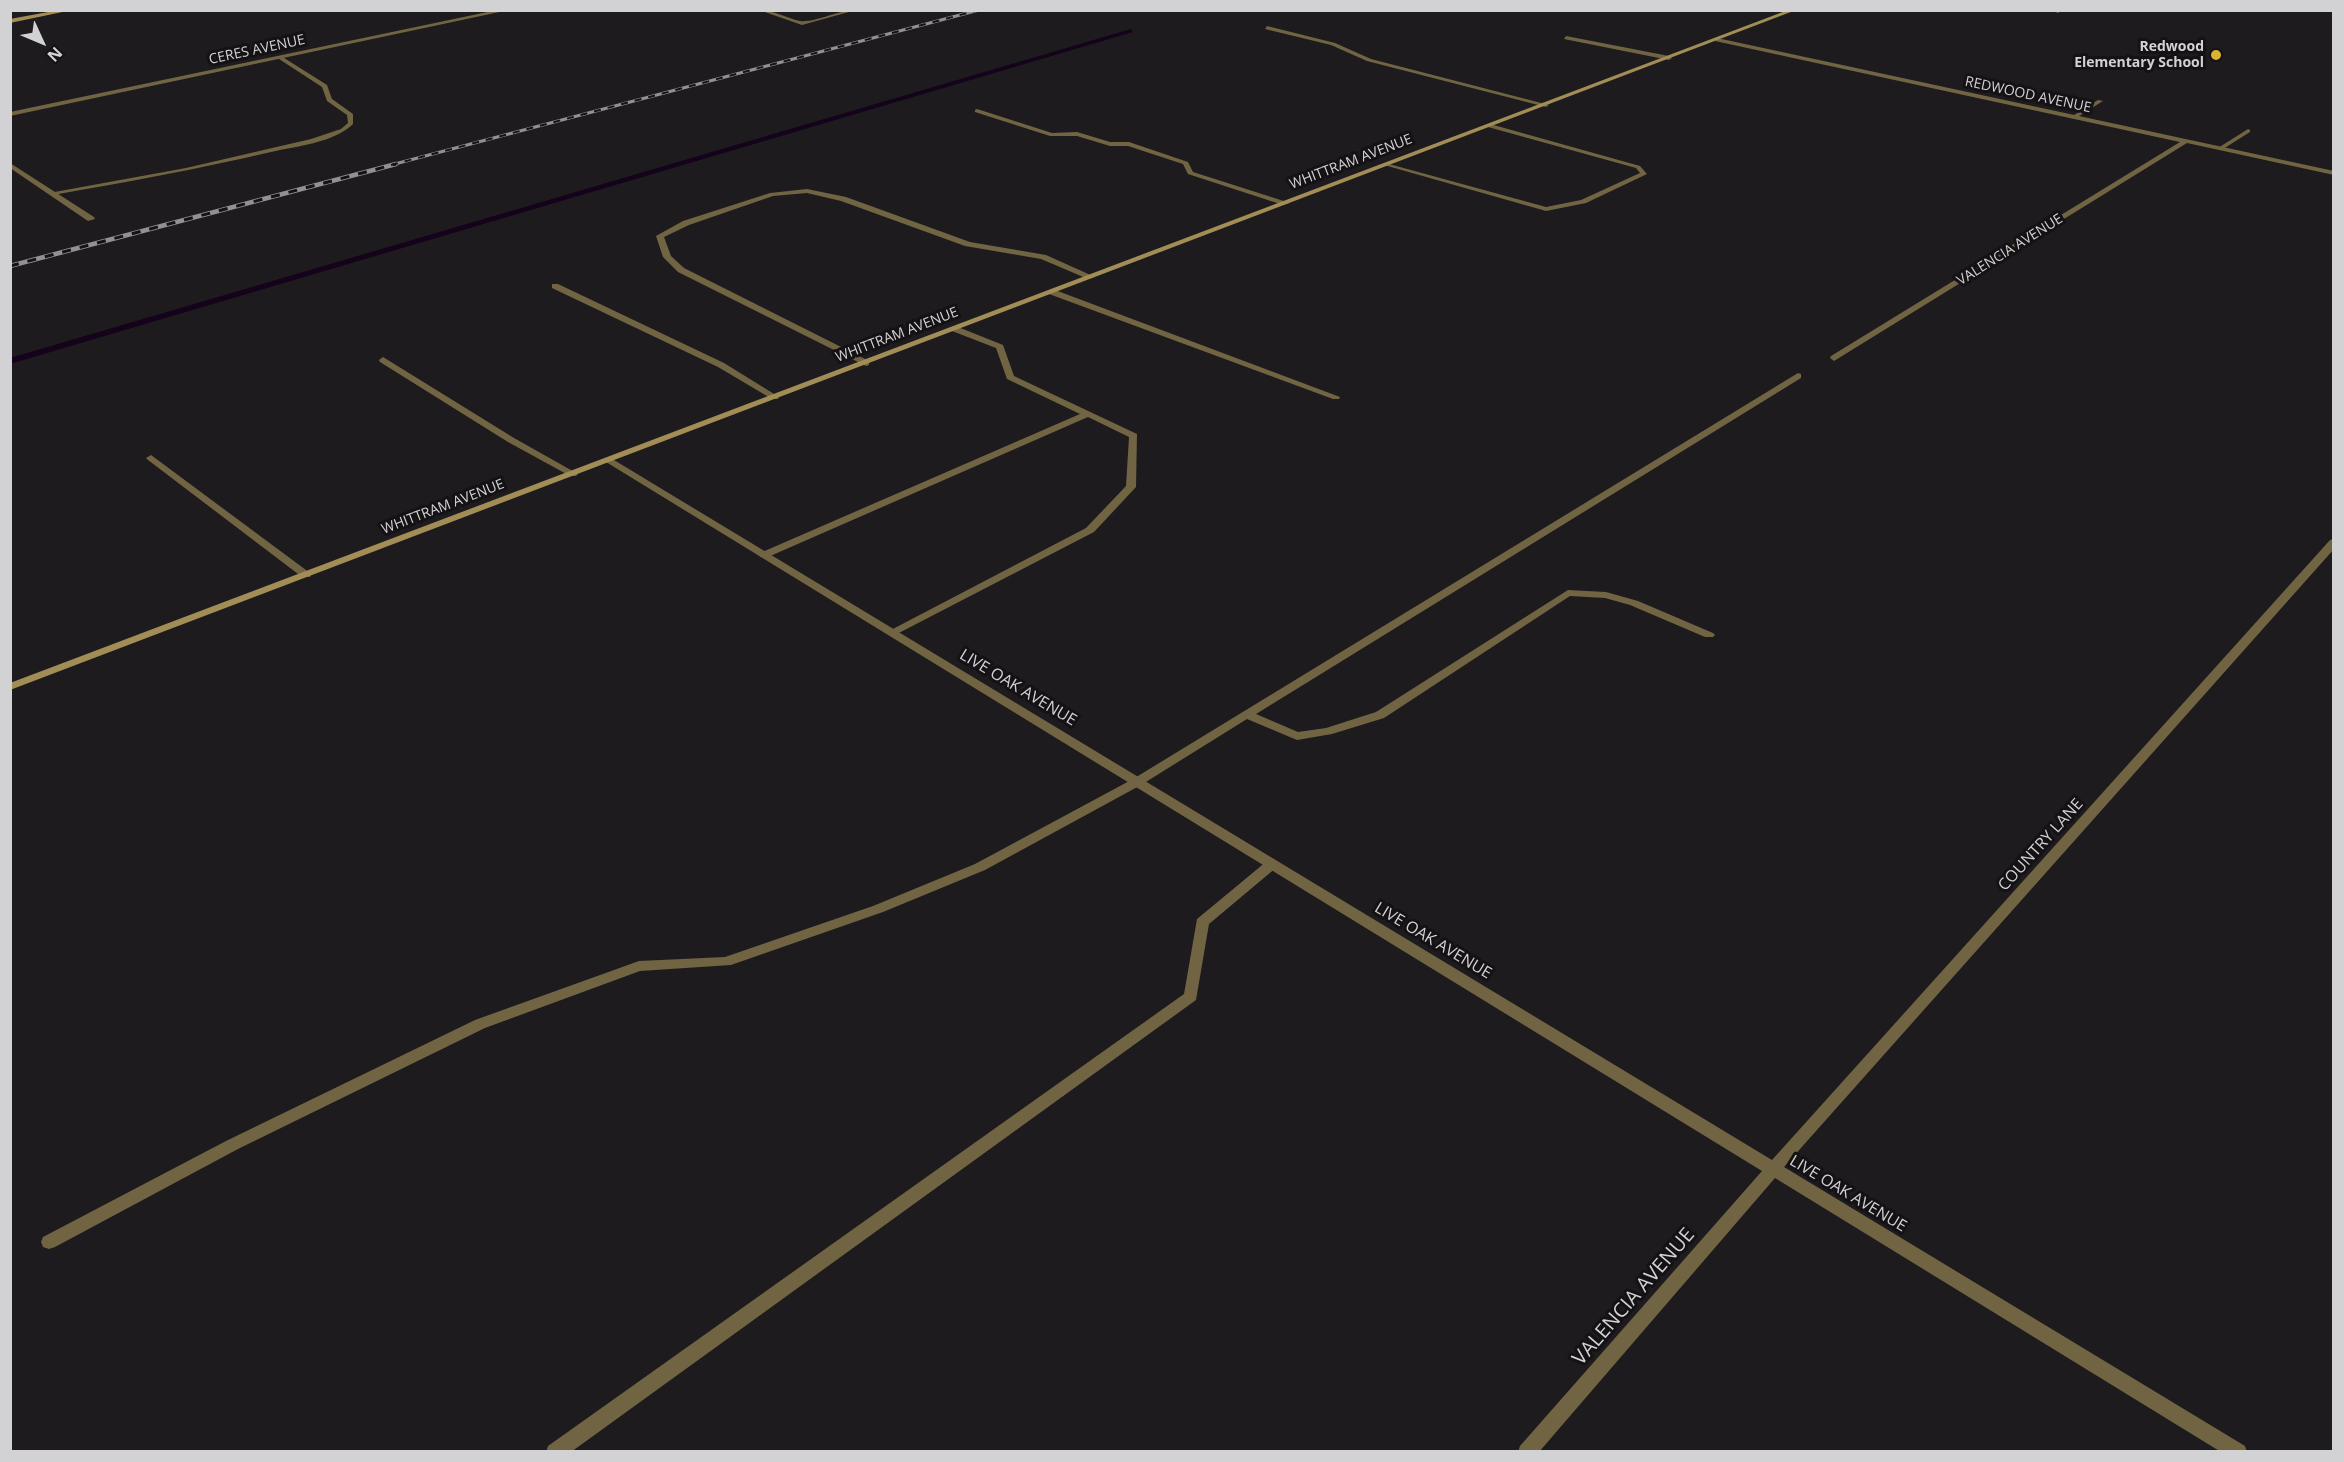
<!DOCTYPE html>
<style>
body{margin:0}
#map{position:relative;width:2344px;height:1462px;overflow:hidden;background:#1e1b1e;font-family:"Open Sans",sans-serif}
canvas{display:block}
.frame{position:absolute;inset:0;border:12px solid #d2d1d3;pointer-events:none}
.north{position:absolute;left:12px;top:12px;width:60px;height:60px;-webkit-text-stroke:4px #151215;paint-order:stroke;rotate:134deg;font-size:16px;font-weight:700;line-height:24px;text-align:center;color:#d2d1d3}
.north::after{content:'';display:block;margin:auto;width:21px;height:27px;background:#d2d1d3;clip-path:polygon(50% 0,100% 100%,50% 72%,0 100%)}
</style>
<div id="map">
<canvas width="2344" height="1462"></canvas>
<div class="frame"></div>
<div class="north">N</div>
</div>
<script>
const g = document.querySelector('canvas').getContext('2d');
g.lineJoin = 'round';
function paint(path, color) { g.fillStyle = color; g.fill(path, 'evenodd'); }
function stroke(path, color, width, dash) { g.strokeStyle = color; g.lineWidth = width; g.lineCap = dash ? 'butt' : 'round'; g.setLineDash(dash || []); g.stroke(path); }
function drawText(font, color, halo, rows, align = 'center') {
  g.font = font + ' "Open Sans",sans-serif'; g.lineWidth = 6; g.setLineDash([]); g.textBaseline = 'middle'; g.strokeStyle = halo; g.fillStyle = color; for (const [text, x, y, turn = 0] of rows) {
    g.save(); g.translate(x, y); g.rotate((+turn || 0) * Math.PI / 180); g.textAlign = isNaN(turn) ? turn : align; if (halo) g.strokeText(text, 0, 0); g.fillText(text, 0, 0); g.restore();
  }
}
paint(new Path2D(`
 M1131,29L1133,32L10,364V358Z`), '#15031b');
paint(new Path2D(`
 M759,10C774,10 786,18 800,21C814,23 839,10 856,10L802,25Z
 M2051,10H2060L2061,11L2058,13Z
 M1267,26L1335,43L1371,59L1549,105L1546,107L1367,61L1331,45L1265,29Z
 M1566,36L1669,56L1672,58L1669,60L1564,39Z
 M281,56L327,85L332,99L353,114V124C333,143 297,146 271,152C198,169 127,182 53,195L49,193L186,168L311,139L341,129L348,123L347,115L327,101L322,87L279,59Z
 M2098,100L2103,101L2076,118L2071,117Z
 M977,109L1052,133L1077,132L1110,142H1129L1188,162L1193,172L1290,203L1283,205L1188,174L1183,164L1128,146H1110L1077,136H1050L975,112V110Z
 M1490,124L1640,166L1647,174L1586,203L1546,211L1384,165L1389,164L1546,207L1581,200L1640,173L1636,168L1488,127L1487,126Z
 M2248,129L2250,130V132L2223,149L2218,148Z
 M807,189L846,197L970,242L1046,255L1095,277L1088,279L1041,259L965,246L841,201L807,193L773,196L689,225L664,237L671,256L684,268L869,361V365L866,366L678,272L663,257L656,236L683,221L770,193Z
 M552,284H558L724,363L779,397L778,399H772L718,367L552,288Z
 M1049,290H1055L1340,397L1339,399H1333L1049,294Z
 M952,327H958L1003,345L1014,376L1137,434L1136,487L1094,532L893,636L889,635L887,633L889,631L1086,528L1126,486L1129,437L1088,417L768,557H760L759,555L760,553L1080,414L1007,379L996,348L952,331Z
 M383,357L514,438L578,474L576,476H570L508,442L380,362L379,360Z
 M1798,373L1801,374V378L1256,714L1298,732L1326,728L1376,712L1568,590L1606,592L1638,601L1713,633L1715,635L1713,637H1705L1630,605L1605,598L1570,596L1384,718L1332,734L1297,740L1247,719L1141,785L985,870L883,912L731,965L640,971L485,1028L238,1149L55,1247L49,1249L43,1247L41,1242L43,1237L226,1141L475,1020L639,961L725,957L873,906L975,864L1133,779Z
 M151,455L310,573L311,575L310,577H302L148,460L146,458Z
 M1272,860L1277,861L1279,864L1277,867L1209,924L1196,1000L571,1452H546L548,1446L1184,994L1197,919L1267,861Z`), '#706442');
paint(new Path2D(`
 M497,10H509L10,116V112Z
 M1717,38L2334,171V175L2187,143L1834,361L1830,358L1831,356L2180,142L1715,41Z
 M10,163L94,217L95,219L88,221L10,168Z
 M609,457L1772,1160L2330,540L2334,539V549L1784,1167L2245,1446L2247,1452H2221L1775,1178L1539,1452H1518L1520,1446L1762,1171L606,462V458Z`), '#706442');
paint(new Path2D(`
 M59,10H72L10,23V19Z
 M1788,10H1796L10,690V683Z`), '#a18d55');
const railFar1 = new Path2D(`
 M391,165L979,10`);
const rail = new Path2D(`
 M10,266L396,164`);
stroke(railFar1, '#919092', 3);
stroke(rail, '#919092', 4.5);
stroke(railFar1, '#151215', 2, [7]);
stroke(rail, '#151215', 3, [9]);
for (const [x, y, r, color] of [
 [2216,55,6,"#dab333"]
]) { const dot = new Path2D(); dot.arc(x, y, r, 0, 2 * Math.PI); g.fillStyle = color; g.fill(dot); stroke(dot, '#151215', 2); }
drawText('bold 14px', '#d2d1d3', '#151215', [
 ["Redwood",2204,47],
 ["Elementary School",2204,63]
], 'right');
drawText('14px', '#d2d1d3', '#151215', [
 ["CERES AVENUE",257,50,-12],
 ["REDWOOD AVENUE",2028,95,12],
 ["WHITTRAM AVENUE",1351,162,-21],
 ["VALENCIA AVENUE",2010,250,-32],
 ["WHITTRAM AVENUE",897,335,-21],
 ["WHITTRAM AVENUE",443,507,-21]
]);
drawText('16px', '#d2d1d3', '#151215', [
 ["LIVE OAK AVENUE",1018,688,31],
 ["COUNTRY LANE",2041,845,-48],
 ["LIVE OAK AVENUE",1433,941,31],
 ["LIVE OAK AVENUE",1848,1194,31]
]);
drawText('20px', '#d2d1d3', '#151215', [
 ["VALENCIA AVENUE",1634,1297,-49]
]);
</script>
